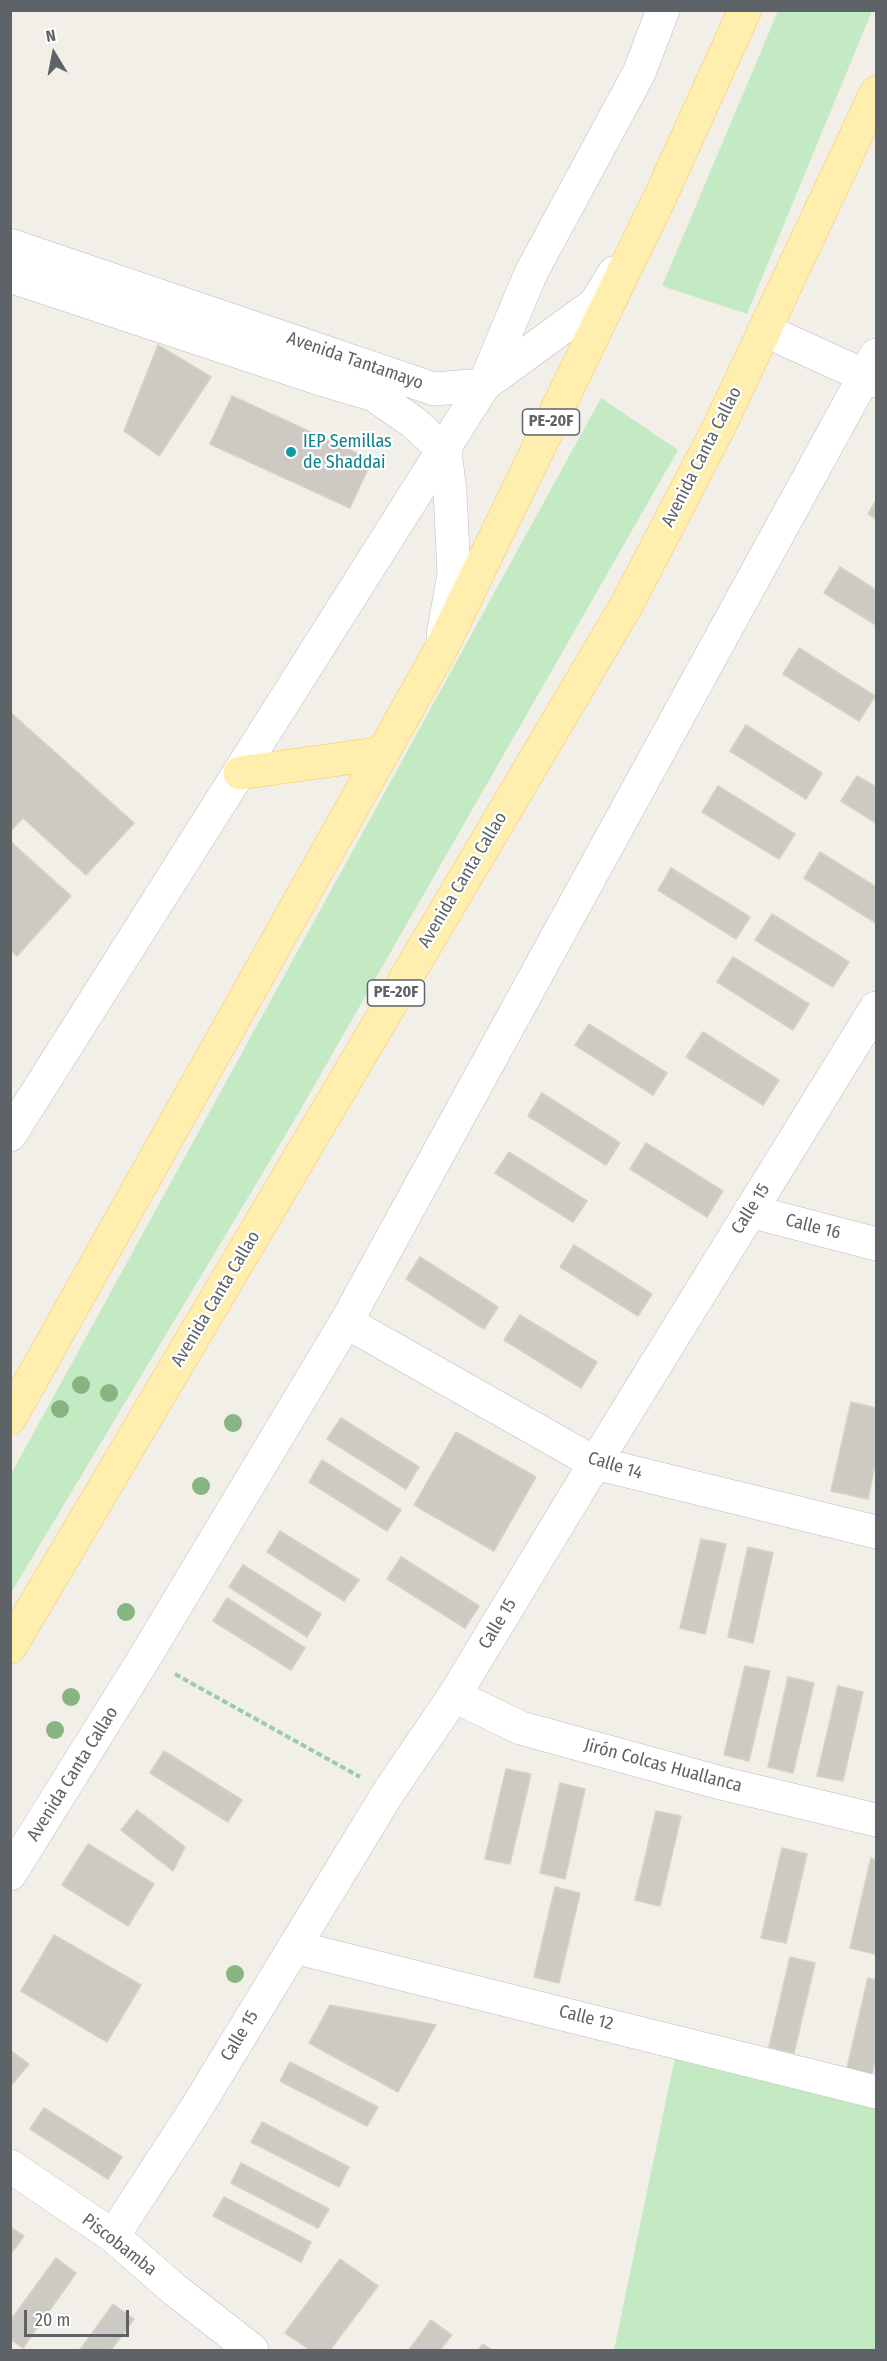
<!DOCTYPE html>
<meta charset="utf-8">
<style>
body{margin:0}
#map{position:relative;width:887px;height:2361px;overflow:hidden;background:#f1efe7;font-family:"Fira Sans Condensed",sans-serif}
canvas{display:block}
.frame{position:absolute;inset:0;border:12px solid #5e6368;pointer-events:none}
.north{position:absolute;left:24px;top:24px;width:60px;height:60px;-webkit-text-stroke:4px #fff;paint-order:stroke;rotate:350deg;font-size:16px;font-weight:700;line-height:24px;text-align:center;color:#5e6368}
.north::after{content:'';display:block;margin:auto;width:21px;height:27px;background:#5e6368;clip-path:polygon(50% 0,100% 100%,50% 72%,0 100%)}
.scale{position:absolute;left:24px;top:2310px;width:105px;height:27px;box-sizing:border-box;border:3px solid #5e6368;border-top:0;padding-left:8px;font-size:18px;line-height:21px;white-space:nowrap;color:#5e6368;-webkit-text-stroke:4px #fff;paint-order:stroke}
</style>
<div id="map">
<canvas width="887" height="2361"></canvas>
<div class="frame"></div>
<div class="north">N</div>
<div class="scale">20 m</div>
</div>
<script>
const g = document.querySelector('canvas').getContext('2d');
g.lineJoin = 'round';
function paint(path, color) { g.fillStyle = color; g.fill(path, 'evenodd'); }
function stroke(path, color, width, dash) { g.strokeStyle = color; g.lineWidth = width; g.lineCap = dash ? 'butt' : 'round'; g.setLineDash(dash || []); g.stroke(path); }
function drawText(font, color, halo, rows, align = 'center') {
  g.font = font + ' "Fira Sans Condensed",sans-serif'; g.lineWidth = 4.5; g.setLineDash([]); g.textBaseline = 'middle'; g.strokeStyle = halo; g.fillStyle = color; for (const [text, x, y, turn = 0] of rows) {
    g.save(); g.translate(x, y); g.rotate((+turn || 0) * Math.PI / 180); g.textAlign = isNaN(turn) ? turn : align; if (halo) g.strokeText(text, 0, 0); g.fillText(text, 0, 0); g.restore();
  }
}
paint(new Path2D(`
 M778,11H872L747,314L662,286Z
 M601,398L678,450L298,1114L11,1593V1474Z
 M675,2057L876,2109V2350H614Z`), '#c4eac3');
const building = new Path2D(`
 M158,345L211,377L159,456L124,431Z
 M232,396L372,460L350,508L210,444Z
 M876,500V519L868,514Z
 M840,567L876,590V625L824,593Z
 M799,648L875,696L859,721L783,674Z
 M10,712L134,823L86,875L23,818L10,832Z
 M746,725L822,773L806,799L730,751Z
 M857,776L876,787V823L841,801Z
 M718,786L795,834L779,859L702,812Z
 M10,841L71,896L17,956L10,950Z
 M820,852L876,887V923L804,878Z
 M671,868L750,917L736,939L658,890Z
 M772,914L849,962L833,987L755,940Z
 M733,957L809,1004L793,1030L717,982Z
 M589,1024L667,1073L653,1095L575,1045Z
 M703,1032L779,1080L763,1105L686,1057Z
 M542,1093L620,1143L606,1165L528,1116Z
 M646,1143L723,1191L707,1217L630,1169Z
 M509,1152L587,1201L573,1222L495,1173Z
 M574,1245L652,1294L638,1316L560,1267Z
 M420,1257L498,1307L484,1329L406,1279Z
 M520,1315L597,1362L581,1388L504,1340Z
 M851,1402L876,1408V1460L868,1499L831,1491Z
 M341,1418L419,1467L406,1489L327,1439Z
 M456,1432L536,1477L494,1551L414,1505Z
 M322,1460L401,1510L387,1531L309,1482Z
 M280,1531L359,1580L344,1601L267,1552Z
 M701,1539L726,1544L705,1634L680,1628Z
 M748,1547L773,1553L753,1643L728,1637Z
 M401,1557L479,1606L465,1628L387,1579Z
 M243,1565L321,1614L307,1637L229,1587Z
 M227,1598L305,1648L291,1670L213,1621Z
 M745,1666L770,1671L749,1761L724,1755Z
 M788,1677L814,1683L793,1773L768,1767Z
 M838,1686L863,1692L843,1781L817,1776Z
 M164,1751L242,1800L228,1822L150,1773Z
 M506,1769L531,1774L510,1864L485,1859Z
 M560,1783L585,1789L565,1879L540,1873Z
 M137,1810L185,1847L173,1871L121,1830Z
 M656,1811L681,1816L660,1906L635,1900Z
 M88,1844L154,1884L128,1926L62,1885Z
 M782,1848L807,1854L786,1943L761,1938Z
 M871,1858L876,1860L875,1954L850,1948Z
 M555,1887L580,1893L559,1983L534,1977Z
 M54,1935L141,1985L107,2042L21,1991Z
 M790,1957L815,1963L794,2053L769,2047Z
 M868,1978L876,1980V2056L872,2074L847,2068Z
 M330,2005L436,2025L398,2092L309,2043Z
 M10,2050L29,2064L10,2087Z
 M290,2062L378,2107L367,2126L280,2081Z
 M44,2108L122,2157L108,2179L30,2129Z
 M262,2122L349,2167L339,2187L251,2142Z
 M241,2163L329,2209L318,2228L231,2183Z
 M224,2197L311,2242L301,2262L213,2216Z
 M10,2227L24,2236L10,2255Z
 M56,2258L76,2273L23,2348L10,2339V2321Z
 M340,2259L378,2286L330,2350H310L285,2333Z
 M113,2304L134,2319L111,2350H80Z
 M431,2320L452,2335L440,2350H409Z
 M483,2344L492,2350H478Z`);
paint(building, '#cdcac4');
stroke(building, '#d7d0c5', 1.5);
const minor = new Path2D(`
 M764,330L876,381
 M10,1135L484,385L531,273L639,73L663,10
 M750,1211L876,1244
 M346,1322L595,1463L876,1532
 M454,1696L521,1728L721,1783L876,1820
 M294,1947L876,2092
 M10,2166L113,2236L175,2290L252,2350
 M113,2236L197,2107L388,1793L454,1696L595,1463L876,1008`);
const tertiary = new Path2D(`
 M10,245L434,389L484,385L596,303L614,273
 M10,276L324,380L374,395L413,422L445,451L450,492L454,574L443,636
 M10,1874L145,1657L346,1322L876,355`);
const primary = new Path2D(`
 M240,773L383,753
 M10,1418L441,649L661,195L745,10
 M10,1647L626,606L719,427L876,93`);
stroke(minor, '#b9bdc1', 34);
stroke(tertiary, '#b9bdc1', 34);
stroke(primary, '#fac658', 34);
stroke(new Path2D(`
 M175,1674L360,1777`), '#9bcca7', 4, [6, 3]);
stroke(minor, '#fff', 33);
stroke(tertiary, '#fff', 33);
stroke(primary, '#ffefaf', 33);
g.fillStyle = '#87b582';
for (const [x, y] of [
 [81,1385],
 [109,1393],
 [60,1409],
 [233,1423],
 [201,1486],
 [126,1612],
 [71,1697],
 [55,1730],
 [235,1974]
]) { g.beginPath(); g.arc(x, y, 9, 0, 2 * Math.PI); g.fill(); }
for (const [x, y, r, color] of [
 [291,452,6,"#0f9aa8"]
]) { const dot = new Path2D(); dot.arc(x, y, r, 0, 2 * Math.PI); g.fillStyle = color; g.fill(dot); stroke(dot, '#fff', 2); }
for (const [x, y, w] of [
 [551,422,57],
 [396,993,57]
]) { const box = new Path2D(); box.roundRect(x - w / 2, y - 13, w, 26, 4.5); g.fillStyle = '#fff'; g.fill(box); stroke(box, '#5e6368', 1.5); }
drawText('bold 16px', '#5e6368', null, [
 ["PE-20F",551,422],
 ["PE-20F",396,993]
]);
drawText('18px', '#5e6368', '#fff', [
 ["Avenida Tantamayo",355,361,19],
 ["Avenida Canta Callao",702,457,-63],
 ["Avenida Canta Callao",463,880,-59],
 ["Calle 15",751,1209,-58],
 ["Calle 16",813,1227,14],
 ["Avenida Canta Callao",216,1299,-59],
 ["Calle 14",615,1466,17],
 ["Calle 15",498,1624,-59],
 ["Jirón Colcas Huallanca",663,1766,15],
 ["Avenida Canta Callao",73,1774,-58],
 ["Calle 12",586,2018,14],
 ["Calle 15",240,2036,-59],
 ["Piscobamba",119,2245,38]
]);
drawText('18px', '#0d838f', '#fff', [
 ["IEP Semillas",303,442],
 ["de Shaddai",303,463]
], 'left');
</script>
